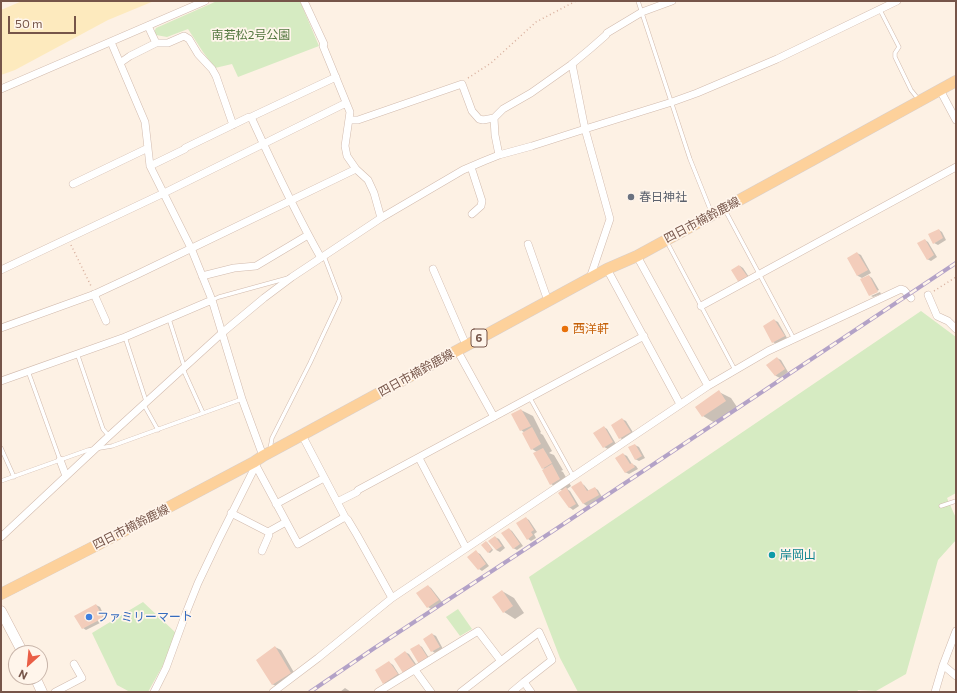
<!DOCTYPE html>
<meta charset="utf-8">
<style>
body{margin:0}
#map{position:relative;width:957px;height:693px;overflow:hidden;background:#fdf1e4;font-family:Commissioner,sans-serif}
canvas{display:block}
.frame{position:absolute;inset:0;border:2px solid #765549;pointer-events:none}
.north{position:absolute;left:8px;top:645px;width:40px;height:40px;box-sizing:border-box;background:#fff5eb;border:1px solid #c8b5aa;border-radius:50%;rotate:207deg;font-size:11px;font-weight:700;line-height:16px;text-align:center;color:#765549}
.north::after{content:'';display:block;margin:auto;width:14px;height:18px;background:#ea5e46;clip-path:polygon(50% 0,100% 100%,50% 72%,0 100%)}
.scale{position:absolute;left:8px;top:16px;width:68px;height:18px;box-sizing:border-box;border:2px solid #765549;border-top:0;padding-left:5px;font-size:12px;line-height:14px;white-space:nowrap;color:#765549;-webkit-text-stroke:3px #fff5eb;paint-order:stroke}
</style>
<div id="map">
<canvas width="957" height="693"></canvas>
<div class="frame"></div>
<div class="north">N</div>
<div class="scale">50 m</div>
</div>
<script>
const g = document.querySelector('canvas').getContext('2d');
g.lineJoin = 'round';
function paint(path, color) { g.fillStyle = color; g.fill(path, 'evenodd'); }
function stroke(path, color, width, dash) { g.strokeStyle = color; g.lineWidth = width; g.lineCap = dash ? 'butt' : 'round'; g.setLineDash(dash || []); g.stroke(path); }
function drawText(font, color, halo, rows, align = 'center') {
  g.font = font + ' Commissioner,"Noto Sans JP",sans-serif'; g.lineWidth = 3.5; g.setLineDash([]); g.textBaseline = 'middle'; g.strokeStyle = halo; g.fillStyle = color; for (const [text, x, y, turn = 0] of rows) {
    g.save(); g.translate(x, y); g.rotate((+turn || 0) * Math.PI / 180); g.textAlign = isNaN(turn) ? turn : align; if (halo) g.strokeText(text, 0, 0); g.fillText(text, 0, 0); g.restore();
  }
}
paint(new Path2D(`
 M217,1H300L319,46L238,77L232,64L215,68L203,52L188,29L167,37L156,35L154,32L156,28Z
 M921,311L956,337V493L947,498L956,518V540L938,560L906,674L876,691L858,690L857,692H578L560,658L529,577Z
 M143,602L176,633L167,658L148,692H130L117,685L92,633Z
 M458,609L472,629L460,636L446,617Z`), '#d6ebc2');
paint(new Path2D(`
 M22,1H154L108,20L15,70L1,75V10Z`), '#fdeabe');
paint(new Path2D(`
 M939,230L942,232L946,240L938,245L934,243Z
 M925,240L928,242L937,257L931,261L927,259Z
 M857,253L861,255L871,273L862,278L858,276L848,258Z
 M740,266L743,268L751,280L740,282Z
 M869,276L872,278L879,290L870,294V296Z
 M880,292L881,294L873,297L871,296Z
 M774,320L778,322L787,338L776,344L773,342Z
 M777,358L781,360L788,372L780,378L776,376L767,365Z
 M719,392L731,398L737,407L715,423L703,416L697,407Z
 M521,410L533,416L541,432L540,433L543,435L552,451L549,453L554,455L563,470L561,471L563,472L571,486L567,489L570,491L579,506L573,510L569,507L563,491L551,484L543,470L545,469L542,468L537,452L532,449L525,433L521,430Z
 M622,419L626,421L634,434L624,440L620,438Z
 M604,427L607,429L616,444L608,449L604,447Z
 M635,445L639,447L645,458L639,461L635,459Z
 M623,454L627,456L632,464L636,466L638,469L629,474L625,472Z
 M580,483L584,485L589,491L595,488L598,490L602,497L587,506L584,504L573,487Z
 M526,518L529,520L537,532L534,534L536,538L531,541L528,539Z
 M509,529L512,531L523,546L517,550L513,548Z
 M495,537L499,539L505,548L500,552L496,550Z
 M487,542L493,550L490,553L488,552Z
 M476,552L480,554L489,566L482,571L479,569Z
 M428,586L431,588L442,602L431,609L428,607Z
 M502,591L514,598L524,613L515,619L504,612Z
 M96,605L100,607L106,620L86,630L83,628Z
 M432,634L436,636L443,649L435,653L432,651Z
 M419,645L422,647L431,661L424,665Z
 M275,647L281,650L296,676L278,687L272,684Z
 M405,652L409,654L418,667L407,674Z
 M389,662L393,665L400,676L387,685L384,683Z
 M345,688L351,692H340Z`), '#0003');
paint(new Path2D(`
 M939,229L943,238L933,244L928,234Z
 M925,239L934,255L927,260L917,243Z
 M857,252L868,270L857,276L847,258Z
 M739,265L748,277L739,283L731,270Z
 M869,275L878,292L869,296L860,279Z
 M774,319L785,336L772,343L763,326Z
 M777,357L785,369L775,376L766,365Z
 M719,390L726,401L702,417L695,407Z
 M521,409L531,426L520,431L511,414Z
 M622,418L631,432L619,439L611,425Z
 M604,426L613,442L603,448L593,433Z
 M532,427L541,444L531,450L522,433Z
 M635,444L642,456L635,460L628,447Z
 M543,448L552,463L542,469L533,453Z
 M623,453L630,464L632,463L635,467L625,473L615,458Z
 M552,464L560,479L550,485L542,470Z
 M581,481L587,491L595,487L599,495L583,504L571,487Z
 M566,487L576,504L569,508L558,493Z
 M526,517L534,530L531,532L533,535L527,540L516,523Z
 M509,528L520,544L513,549L501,533Z
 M495,536L502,546L496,550L488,541Z
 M486,541L492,549L488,553L481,545Z
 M476,550L486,564L478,570L467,557Z
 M428,585L439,600L427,608L416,593Z
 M502,590L513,606L503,613L492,597Z
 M96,604L103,618L82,629L74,616Z
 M432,633L440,647L431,652L423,639Z
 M419,644L428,658L419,664L410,649Z
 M275,646L291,673L272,685L256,660Z
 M405,651L415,665L403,673L394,659Z
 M389,661L398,674L383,684L375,670Z`), '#f3cdbb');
const service = new Path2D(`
 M638,1L690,159L712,214
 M880,10L899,47L895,53V57L911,90L919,100
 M725,210L794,339
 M667,242L735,370
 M212,300L219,297L288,278
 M169,319L184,366
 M125,337L146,401
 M77,353L103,429L109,436
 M183,369L203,413
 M28,371L60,460
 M530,398L573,476
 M144,405L158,430
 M1,448L14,477
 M270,449L272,438L310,363L339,301L340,298L324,256
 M1,481L88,450L112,446L242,399
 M941,506L956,501`);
const minor = new Path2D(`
 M304,1L324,44L323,46L350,112L345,146L347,156L356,169L368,180L374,193L381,218
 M148,26L156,43
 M111,42L145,122L150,166L191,248L212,300L242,399L263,456
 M120,63L130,56L156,43H168L184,36L189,39L198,54L212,69L216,76L233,125
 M572,64L585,129L610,219L590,278
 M1,89L205,1
 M940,90L956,120
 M251,117C273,165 295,212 321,258
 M494,118L495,135L499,155
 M349,120H358L462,84L472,111L479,119L483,120L494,118L503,109L531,93L572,64L590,49L606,35L607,33L642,12L672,1
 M150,166L185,149V148L249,117H251L336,77
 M471,167L482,201L481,206L472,214
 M73,184L148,148
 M528,244L548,301
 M637,256L708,386
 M433,269L466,345
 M607,269L680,404
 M1,270L164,193L346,103
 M202,276L234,268L256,266L308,235
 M94,294L106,321
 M928,295L937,316L948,321L956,329
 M701,306L956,167
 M1,328L95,294L138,274L356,169
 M457,350L494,417
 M1,381L125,337L212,300
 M302,435L345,517L348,520L357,535L392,598
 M419,458L466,548
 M60,460L66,476
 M254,462L298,544L345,517
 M337,502L357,492L358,490L644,336
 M276,504L324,478
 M231,513L268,532L286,522
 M1,537L109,436L222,333L264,298L292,277L381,218L463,170L484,161L499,155L532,146L585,129L672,102L697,93L777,59L897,1
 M262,551L269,535L268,532
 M501,661L539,632L552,660L524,682L531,692
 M943,665L956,676
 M415,670L431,692
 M55,692L82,678L74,664
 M154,692L166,668L186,613L198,583L219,539L256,465
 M273,692L318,658L392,598L708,386L768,351L901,289L904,290L911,298
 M378,692L478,631L501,661L461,692
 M512,692L524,682
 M935,692L943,665L956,631`);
const secondary = new Path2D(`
 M1,611L23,653
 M35,677L42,692`);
const primary = new Path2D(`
 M1,594L99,544L254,462L263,456L302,435L572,288L607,269L637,256L818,157L956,81`);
stroke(service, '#d1baad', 4.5);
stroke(minor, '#d1baad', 8);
stroke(secondary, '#d4b9aa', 11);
stroke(primary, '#d9cfcc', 12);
stroke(new Path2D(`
 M468,78L491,63L536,22L576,1
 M71,245L91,286
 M934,291L956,277`), '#d8b09e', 1.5, [1, 3]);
stroke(service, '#fff', 3.5);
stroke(minor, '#fff', 7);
stroke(secondary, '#fff', 10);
stroke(primary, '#fdd19b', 11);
const rail = new Path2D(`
 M310,692L373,649L556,529L956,263`);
stroke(rail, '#b3a2c7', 4);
stroke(rail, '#fff5eb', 2.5, [8]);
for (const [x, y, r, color] of [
 [631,197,4,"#6b7280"],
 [565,329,4,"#e8710a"],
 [772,555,4,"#0f9aa8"],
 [89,617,4,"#3f7fe0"]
]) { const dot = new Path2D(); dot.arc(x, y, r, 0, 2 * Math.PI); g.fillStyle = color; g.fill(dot); stroke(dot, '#fff5eb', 1.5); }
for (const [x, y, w] of [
 [479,338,16]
]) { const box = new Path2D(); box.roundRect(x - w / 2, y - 9, w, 18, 3); g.fillStyle = '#fff5eb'; g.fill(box); stroke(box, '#765549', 1); }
drawText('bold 11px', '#765549', null, [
 ["6",479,338]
]);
drawText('12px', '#52763e', '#fff5eb', [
 ["南若松2号公園",251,35]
]);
drawText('12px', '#5b616d', '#fff5eb', [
 ["春日神社",639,197]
], 'left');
drawText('12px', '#765549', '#fff5eb', [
 ["四日市楠鈴鹿線",702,220,-28],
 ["四日市楠鈴鹿線",416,373,-29],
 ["四日市楠鈴鹿線",131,527,-27]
]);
drawText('12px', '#c56008', '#fff5eb', [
 ["西洋軒",573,329]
], 'left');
drawText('12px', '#0d838f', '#fff5eb', [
 ["岸岡山",780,555]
], 'left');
drawText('12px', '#366cbe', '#fff5eb', [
 ["ファミリーマート",97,617]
], 'left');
</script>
